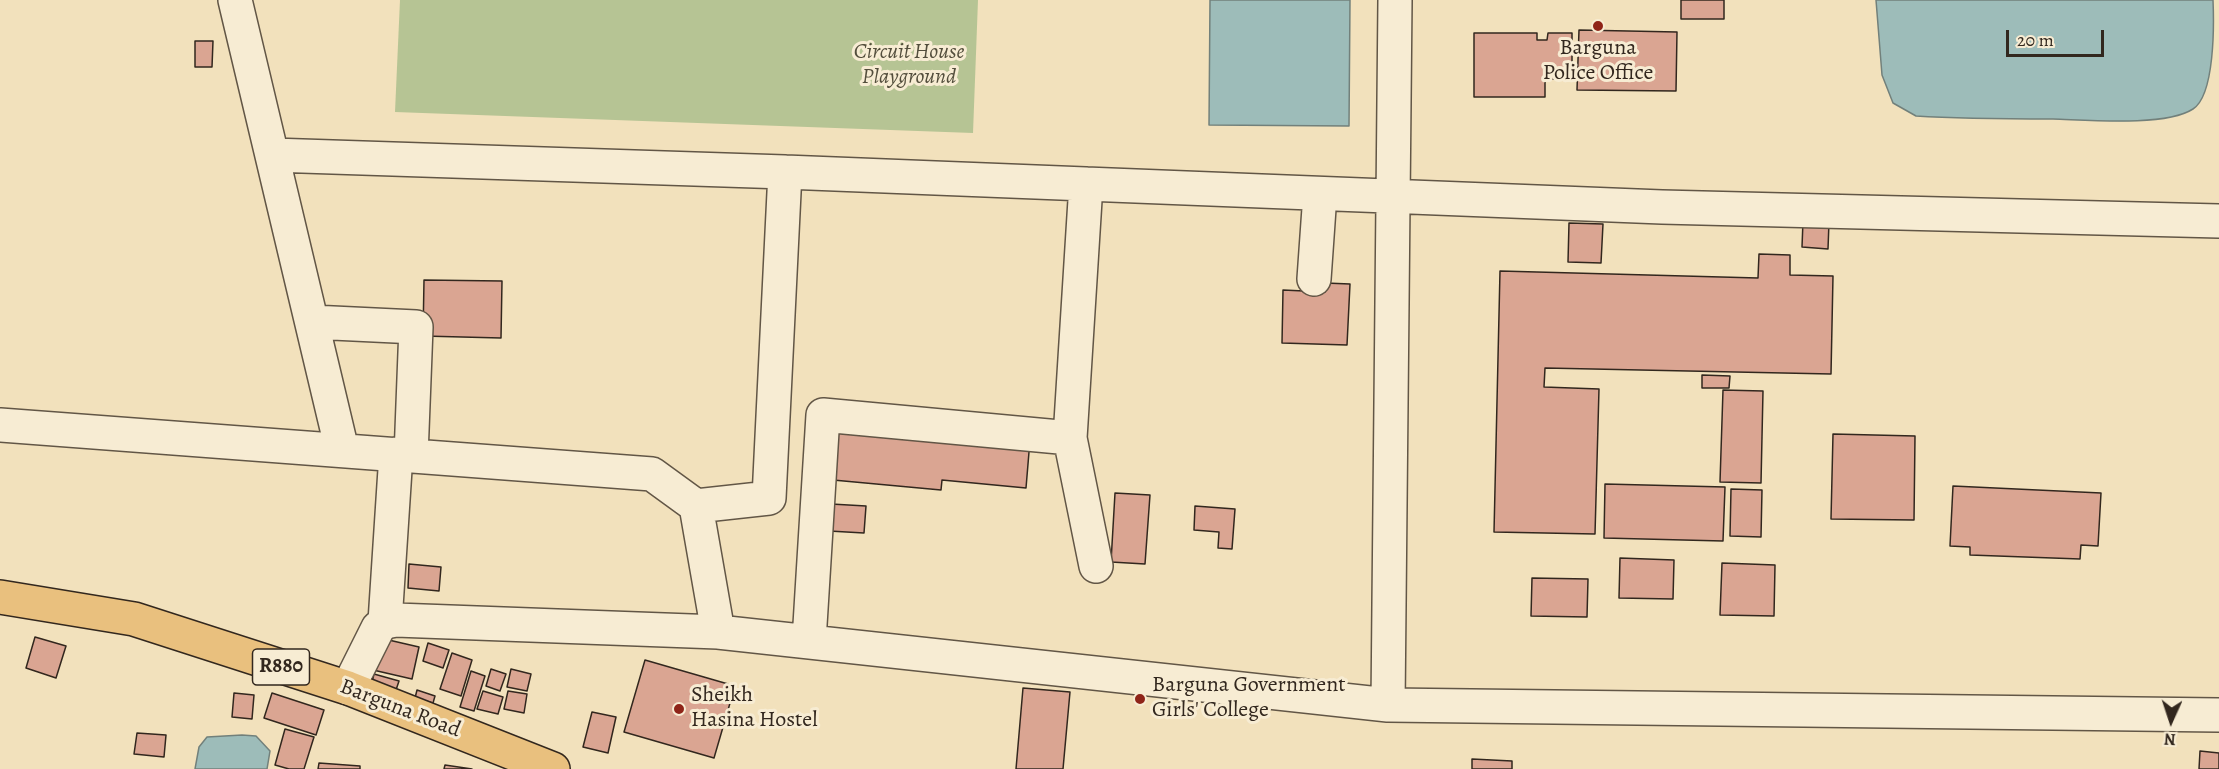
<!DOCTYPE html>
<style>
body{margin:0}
#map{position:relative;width:2219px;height:769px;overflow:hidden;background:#f2e1bc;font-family:Alegreya,serif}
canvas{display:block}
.north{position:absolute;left:2141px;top:691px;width:60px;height:60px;-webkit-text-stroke:4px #f7ecd3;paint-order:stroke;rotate:183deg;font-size:16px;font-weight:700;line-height:24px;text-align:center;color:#32271e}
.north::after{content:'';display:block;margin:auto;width:21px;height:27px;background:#32271e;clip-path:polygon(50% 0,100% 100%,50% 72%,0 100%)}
.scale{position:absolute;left:2006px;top:30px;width:98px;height:27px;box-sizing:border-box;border:3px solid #32271e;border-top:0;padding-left:8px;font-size:18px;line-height:21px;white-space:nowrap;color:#32271e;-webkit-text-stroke:4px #f7ecd3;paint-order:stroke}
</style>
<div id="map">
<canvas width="2219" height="769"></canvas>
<div class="north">N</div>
<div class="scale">20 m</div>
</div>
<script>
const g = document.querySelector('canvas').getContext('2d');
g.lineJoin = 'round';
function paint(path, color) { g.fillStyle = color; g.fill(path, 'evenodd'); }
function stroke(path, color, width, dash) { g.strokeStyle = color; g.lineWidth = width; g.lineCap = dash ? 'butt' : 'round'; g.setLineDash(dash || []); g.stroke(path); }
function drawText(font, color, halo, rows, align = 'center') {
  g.font = font + ' Alegreya,serif'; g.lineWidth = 6; g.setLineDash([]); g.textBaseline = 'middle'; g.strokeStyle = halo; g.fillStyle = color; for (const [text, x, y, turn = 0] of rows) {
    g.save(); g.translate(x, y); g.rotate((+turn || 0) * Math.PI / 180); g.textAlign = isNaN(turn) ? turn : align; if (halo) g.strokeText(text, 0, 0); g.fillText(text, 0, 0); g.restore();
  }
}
paint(new Path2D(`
 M400,0H978L973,133L395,112Z`), '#b6c494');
const water = new Path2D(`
 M1210,0H1350L1349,126L1209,125Z
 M1876,0H2213C2214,24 2215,95 2193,109C2165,127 2087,120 2053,119C2007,119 1962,119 1916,116L1893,103L1882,75Z
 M242,735L256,736L270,751L267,769H195L199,747L207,737Z`);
paint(water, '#9dbcb9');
stroke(water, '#72807b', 1.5);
const building = new Path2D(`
 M1681,0H1724V19H1681Z
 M1579,30L1677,32L1676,91L1577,90Z
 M1474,33H1537V40H1547L1548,33H1572V79H1545V97H1474Z
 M195,41H213L212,67H195Z
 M1803,221L1829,222L1828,249L1802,247Z
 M1569,223L1603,224L1601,263L1568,262Z
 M1759,254L1790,255V275L1833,276L1831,374L1545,368L1544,387L1599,389L1595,534L1494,532L1500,271L1758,278Z
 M424,280L502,281L501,338L423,336Z
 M1325,283L1350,284L1347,345L1282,343L1283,290L1325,292Z
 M1702,375L1730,376L1729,388H1702Z
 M1723,390L1763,391L1761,483L1720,482Z
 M838,432L1030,440L1026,488L942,480L941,490L833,480Z
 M1833,434L1915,436L1914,520L1831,519Z
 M1605,484L1725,487L1723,541L1604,538Z
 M1953,486L2101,493L2098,546L2081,545L2080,559L1970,555V547L1950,546Z
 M1731,489L1762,490L1761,537L1730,536Z
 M1115,493L1150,495L1145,564L1111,562Z
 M831,504L866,506L864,533L829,531Z
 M1195,506L1235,509L1232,549L1218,548L1219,532L1194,530Z
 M1620,558L1674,560L1673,599L1619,598Z
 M1722,563L1775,565L1774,616L1720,615Z
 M409,564L441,567L439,591L408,588Z
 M1532,578L1588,579L1587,617L1531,616Z
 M35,637L66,646L56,678L26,668Z
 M380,638L419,647L412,679L373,670Z
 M428,643L449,650L443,668L423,661Z
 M452,653L472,660L461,696L440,689Z
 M645,660L735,686L714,758L624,732Z
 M491,669L506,674L500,691L486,686Z
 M511,669L531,674L527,691L507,687Z
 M471,671L485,676L474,711L460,707Z
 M374,674L399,681L395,693L371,686Z
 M1023,688L1070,692L1063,769H1016Z
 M417,690L435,696L433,703L415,698Z
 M483,691L503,697L498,714L477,709Z
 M508,691L527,694L524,713L504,709Z
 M234,693L254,695L252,719L232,717Z
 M272,693L324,710L316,735L264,718Z
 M592,712L616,717L608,753L583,747Z
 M285,729L314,737L304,769H289L275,765Z
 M137,733L166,735L164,757L134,754Z
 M2200,751L2219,753V769H2199Z
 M1472,759L1512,761V769H1472Z
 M319,763L360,766V769H318Z
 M445,765L472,769H444Z`);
paint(building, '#daa592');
stroke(building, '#32271e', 1.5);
const minor = new Path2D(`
 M235,0L342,450
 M272,155L785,172L1662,207L2219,221
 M1086,184L1070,438L1096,566
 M1314,279L1320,194
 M312,322L416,327L411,456
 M0,425L652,474L696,506L718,632
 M696,506L769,498L785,172
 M385,622L396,454
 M809,641L823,415L1070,438
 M348,688L378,628L385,622L396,620L718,632L1388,705L2219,715
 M1388,705L1395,0`);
const major = new Path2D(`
 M0,597L134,619L348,688L553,769`);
stroke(minor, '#625646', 36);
stroke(major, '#32271e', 36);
stroke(minor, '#f7ecd3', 33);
stroke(major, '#e9c07e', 33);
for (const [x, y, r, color] of [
 [1598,26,6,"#8f2418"],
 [1140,699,6,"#8f2418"],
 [679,709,6,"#8f2418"]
]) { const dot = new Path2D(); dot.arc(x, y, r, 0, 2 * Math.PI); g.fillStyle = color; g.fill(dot); stroke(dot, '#f7ecd3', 2); }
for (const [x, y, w] of [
 [281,667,57]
]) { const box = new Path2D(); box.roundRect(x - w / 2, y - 18, w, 36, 4.5); g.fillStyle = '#f7ecd3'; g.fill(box); stroke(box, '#32271e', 1.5); }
drawText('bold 21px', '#32271e', null, [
 ["R880",281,667]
]);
drawText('22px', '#32271e', '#f7ecd3', [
 ["Barguna",1598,49,"center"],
 ["Police Office",1598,74,"center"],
 ["Barguna Government",1152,686],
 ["Girls' College",1152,711],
 ["Sheikh",691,696],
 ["Hasina Hostel",691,721]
], 'left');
drawText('italic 22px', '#534e3c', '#f7ecd3', [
 ["Circuit House",909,53],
 ["Playground",909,78]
]);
drawText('22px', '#32271e', '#f7ecd3', [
 ["Barguna Road",400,709,21]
]);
</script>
